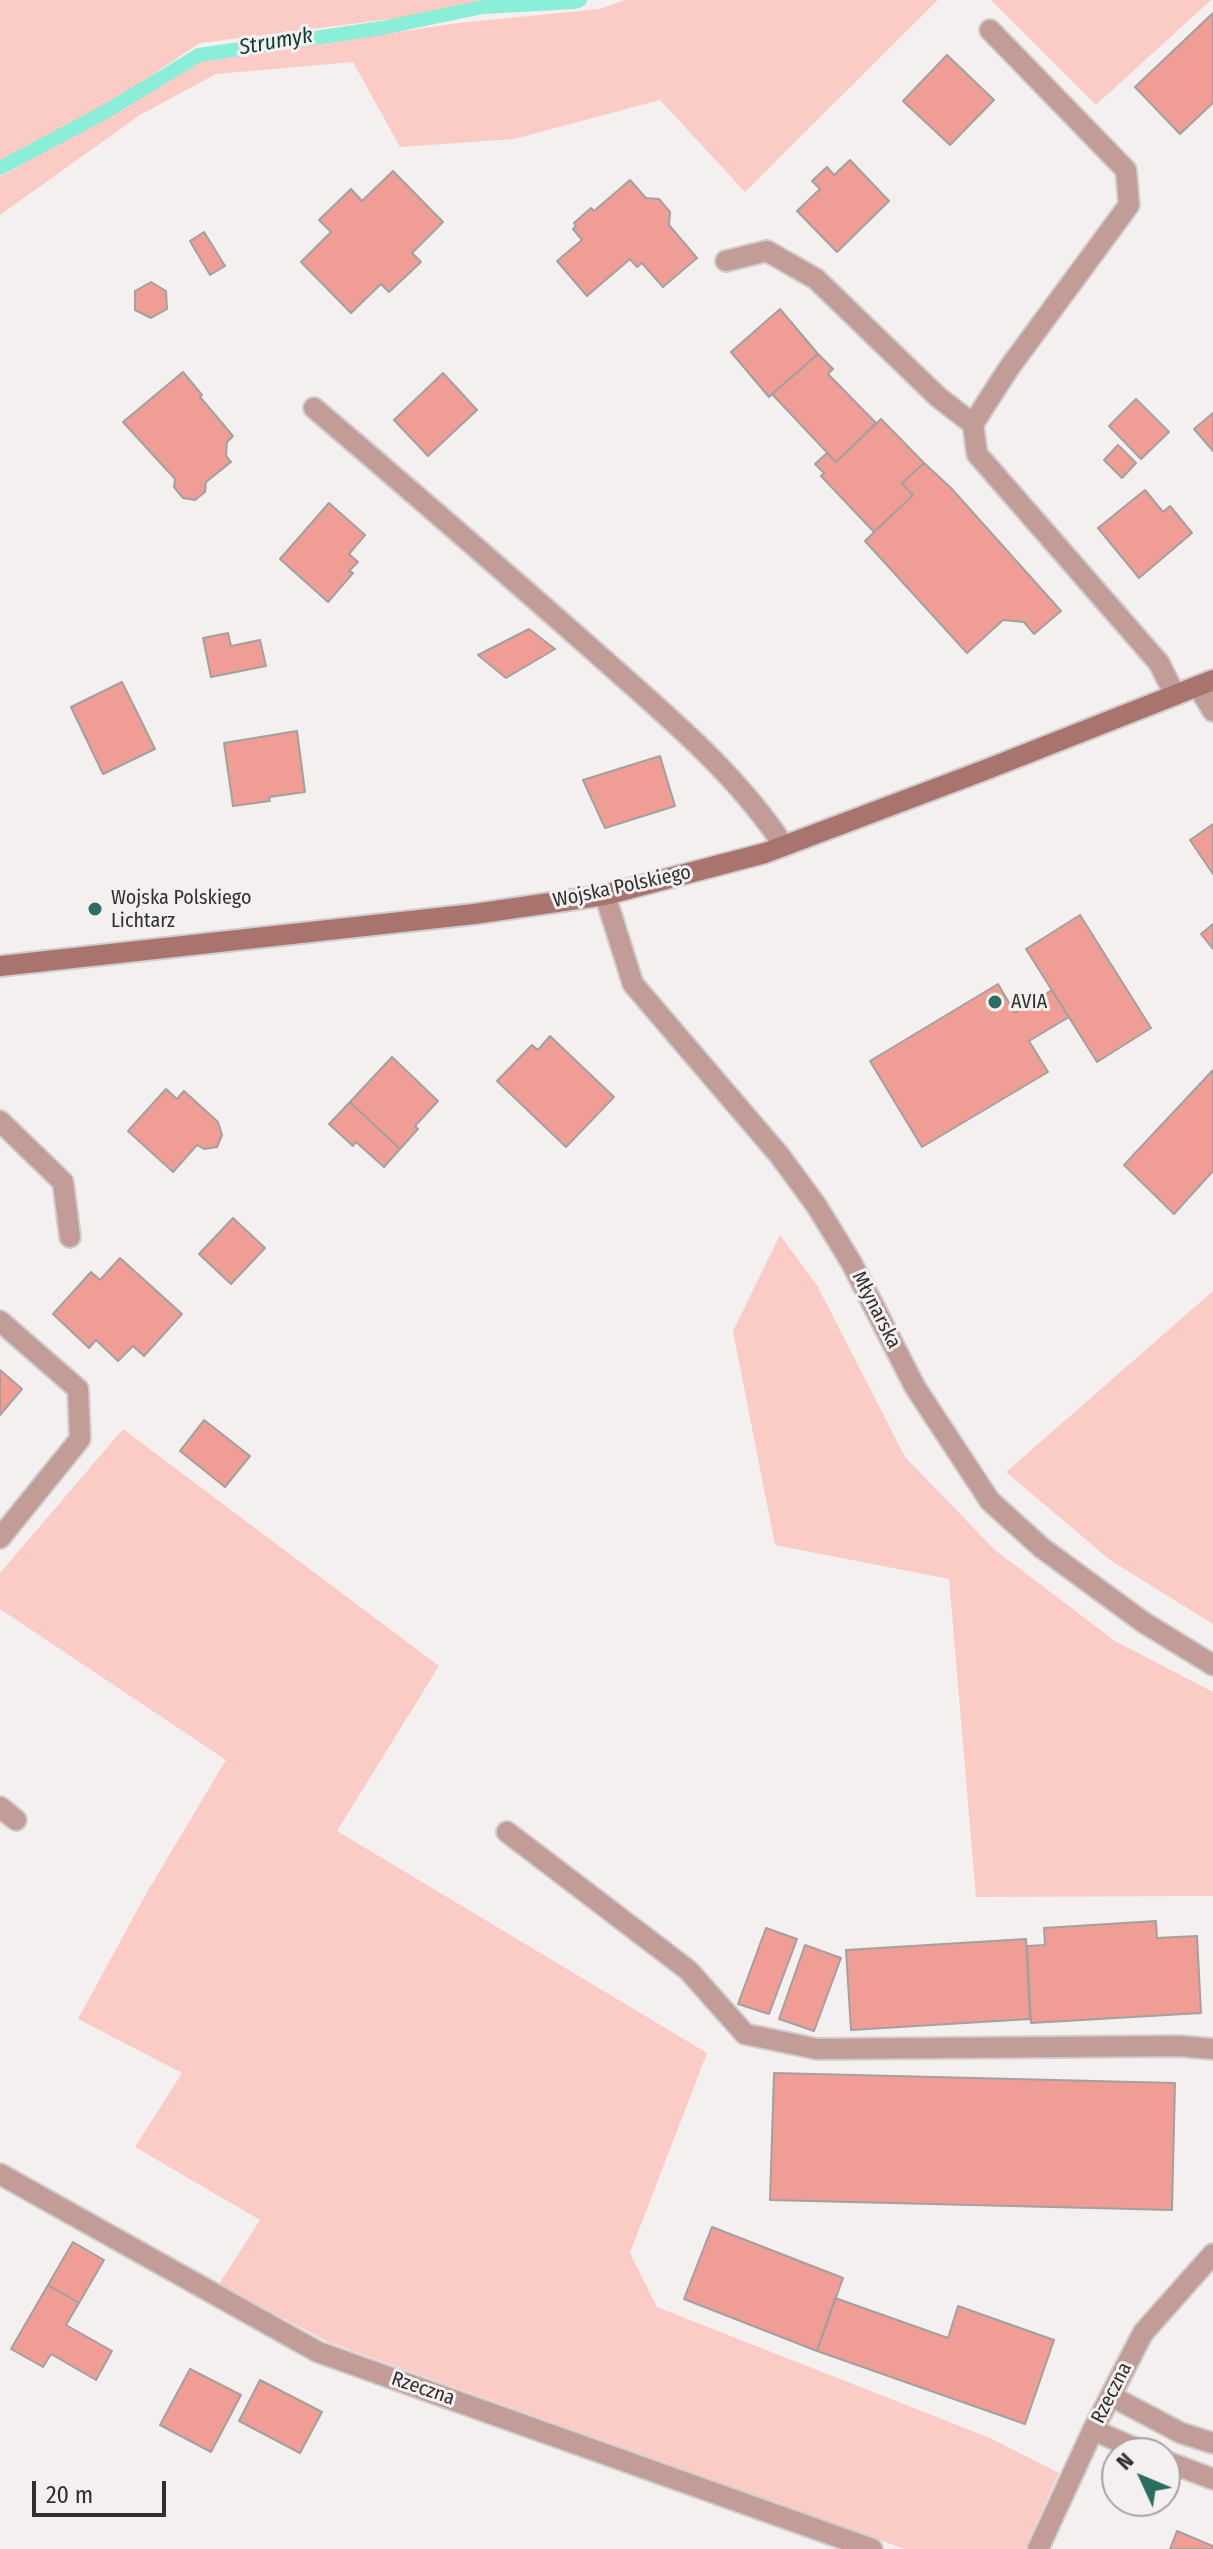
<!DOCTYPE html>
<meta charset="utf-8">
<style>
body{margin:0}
#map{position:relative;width:1213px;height:2549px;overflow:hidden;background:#f4f0f0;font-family:"Fira Sans Condensed",sans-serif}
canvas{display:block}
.north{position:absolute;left:1101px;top:2437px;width:80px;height:80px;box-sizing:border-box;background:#f4f0f0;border:2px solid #a6a3a3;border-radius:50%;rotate:314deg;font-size:22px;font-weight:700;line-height:32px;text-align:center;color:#313030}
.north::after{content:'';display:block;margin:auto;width:28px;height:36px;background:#296e61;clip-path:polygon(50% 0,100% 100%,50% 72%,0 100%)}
.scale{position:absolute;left:32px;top:2481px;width:134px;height:36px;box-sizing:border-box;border:4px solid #313030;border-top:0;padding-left:10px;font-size:24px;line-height:28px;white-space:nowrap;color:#313030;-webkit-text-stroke:6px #f4f0f0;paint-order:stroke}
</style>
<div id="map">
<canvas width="1213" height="2549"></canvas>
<div class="north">N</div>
<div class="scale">20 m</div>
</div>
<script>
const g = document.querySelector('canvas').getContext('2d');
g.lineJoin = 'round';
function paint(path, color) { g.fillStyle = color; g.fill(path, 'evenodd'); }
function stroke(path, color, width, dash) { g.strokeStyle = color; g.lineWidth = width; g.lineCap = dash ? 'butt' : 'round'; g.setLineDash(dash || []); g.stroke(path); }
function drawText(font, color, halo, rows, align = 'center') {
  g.font = font + ' "Fira Sans Condensed",sans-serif'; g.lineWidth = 6; g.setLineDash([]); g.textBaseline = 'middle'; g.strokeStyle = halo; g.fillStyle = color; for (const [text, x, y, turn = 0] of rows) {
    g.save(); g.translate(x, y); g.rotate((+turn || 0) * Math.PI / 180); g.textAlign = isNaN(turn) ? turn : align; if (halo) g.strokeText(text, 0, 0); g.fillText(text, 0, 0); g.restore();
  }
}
paint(new Path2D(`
 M0,0H541L200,43L0,176Z
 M625,0H938L745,192L660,100L514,139L400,147L353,62L216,74L140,115L0,215V177L203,61L458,23L600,9Z
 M991,0H1211L1096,105Z
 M780,1235L818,1287L905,1457L995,1550L1115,1641L1213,1692V1896L976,1897L949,1579L775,1545L733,1331Z
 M1213,1291V1624L1110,1560L1006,1472Z
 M123,1429L439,1666L337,1831L707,2053L630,2253L657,2307L990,2438L1059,2473L1025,2549H905L328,2342L219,2284L260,2220L135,2147L182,2073L78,2019L146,1894L226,1760L0,1609V1573Z`), '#fbcbc5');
stroke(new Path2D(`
 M0,168L105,112L199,55L382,28L483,7L575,2L580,0`), '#8aeed9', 14);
const building = new Path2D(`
 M1213,13V103L1180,134L1135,87Z
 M947,55L994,100L950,145L903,101Z
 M850,160L889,201L837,252L797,211L820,189L812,181L827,167L834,175Z
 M393,171L443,222L412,253L421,262L389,292L381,284L351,313L301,262L331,232L319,220L351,189L362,201Z
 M630,180L646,198L659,199L670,212L669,225L697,258L663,287L642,263L637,267L630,259L587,296L557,261L582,240L573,229L576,226L574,223L591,208L594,211Z
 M204,232L225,266L210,275L190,241Z
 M151,282L166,291L167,309L151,318L135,310V291Z
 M780,309L818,354L769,397L731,352Z
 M818,354L833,369L828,374L876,423L836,462L772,394Z
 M183,372L202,395L200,397L233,436L227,442L226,456L231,462L206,482L205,492L195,500L183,498L174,487L175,479L123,422Z
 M443,373L477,410L428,456L394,420Z
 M1136,399L1169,432L1141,459L1109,426Z
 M1213,413V451L1194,429Z
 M881,419L924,463L902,483L913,495L874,532L821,476L824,473L815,464L827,453L836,462Z
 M1118,445L1136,463L1122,478L1104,460Z
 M924,463L951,488L1061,611L1034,634L1024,622L1003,620L967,653L865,541L913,495L902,483Z
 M1145,490L1163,512L1170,506L1192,533L1139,578L1098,528Z
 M329,503L365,535L349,554L358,562L349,571L353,573L328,602L280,559Z
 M529,629L555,649L506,678L478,655Z
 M228,633L231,646L260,640L266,666L211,677L203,638Z
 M122,682L155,749L103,774L71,707Z
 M297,731L305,792L269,797L270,801L233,806L224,743Z
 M660,756L675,806L605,828L583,780Z
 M1213,824V874L1190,840Z
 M1080,915L1151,1028L1097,1062L1026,949Z
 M1213,924V949L1201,934Z
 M998,984L1015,1013L1052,990L1069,1017L1029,1041L1048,1072L922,1147L870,1061Z
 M550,1036L614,1097L566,1147L497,1081L532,1045L538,1050Z
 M392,1057L438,1101L415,1126L418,1129L400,1149L350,1102Z
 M1213,1070V1171L1174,1214L1124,1165Z
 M166,1089L177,1099L184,1091L218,1122L222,1135L217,1147L204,1149L197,1145L173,1172L128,1131Z
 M350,1102L400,1149L384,1167L356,1142L353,1146L329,1124Z
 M233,1218L265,1248L231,1284L199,1254Z
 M120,1258L182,1314L144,1356L133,1346L118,1361L96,1340L89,1348L53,1314L91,1272L100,1280Z
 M0,1370L22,1389L0,1415Z
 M204,1420L250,1456L225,1487L180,1451Z
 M1156,1921L1157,1938L1197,1936L1201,2013L1031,2023L1027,1946L1045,1945L1044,1928Z
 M766,1928L797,1939L769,2014L738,2004Z
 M1026,1939L1030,2019L851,2030L846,1950Z
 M805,1945L841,1958L814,2031L779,2019Z
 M774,2073L1175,2083L1172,2210L770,2200Z
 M712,2227L843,2278L817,2351L684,2299Z
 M73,2242L104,2260L79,2303L48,2285Z
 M48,2285L79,2303L66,2325L112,2351L96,2380L51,2354L43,2367L11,2349Z
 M835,2298L948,2338L958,2306L1054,2340L1025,2424L817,2351Z
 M190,2369L241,2395L211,2452L160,2425Z
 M260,2380L322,2412L300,2453L239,2421Z
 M1177,2531L1213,2546V2549H1170Z`);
paint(building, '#f09e95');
stroke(building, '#a3a09f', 2);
const lane = new Path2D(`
 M990,30L1126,170L1129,205L1009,368L973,424L977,454L1159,663L1175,695
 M726,261L767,251L816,279L938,397L973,424
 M314,408C408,488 501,569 594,651C661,711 734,770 784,846
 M1198,686L1213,711
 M0,1121L63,1182L70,1237
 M0,1321L78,1389L80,1439L0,1538
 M507,1832L688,1970L745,2034L817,2049L1180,2046L1213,2049
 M1111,2396L1181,2433L1213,2443
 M1093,2430L1146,2453
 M1165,2461L1213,2479`);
const street = new Path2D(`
 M605,895L633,984L780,1156L816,1205L851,1262L915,1387L990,1501L1042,1548L1143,1622L1213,1665
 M0,1807L16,1820
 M0,2174L318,2352L872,2549
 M1038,2549L1093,2430L1143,2333L1213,2254`);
const secondary = new Path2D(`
 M0,966L474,914L605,895L765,853L985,770L1213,680`);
stroke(lane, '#d1cdcd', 24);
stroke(street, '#d1cdcd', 24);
stroke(secondary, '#d1cdcd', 24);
stroke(lane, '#c29d98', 20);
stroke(street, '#c29d98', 20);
stroke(secondary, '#a9746e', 20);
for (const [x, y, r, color] of [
 [95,909,8,"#296e61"],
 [995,1002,8,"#296e61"]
]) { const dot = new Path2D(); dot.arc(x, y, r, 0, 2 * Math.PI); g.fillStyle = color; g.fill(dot); stroke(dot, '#f4f0f0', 3); }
drawText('20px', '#313030', '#f4f0f0', [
 ["Wojska Polskiego",622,887,-12],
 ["Młynarska",876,1310,63],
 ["Rzeczna",423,2389,19],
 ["Rzeczna",1112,2393,-63]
]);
drawText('20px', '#313030', '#f4f0f0', [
 ["Wojska Polskiego",111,898],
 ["Lichtarz",111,921],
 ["AVIA",1011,1002]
], 'left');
drawText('italic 22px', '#0d3c34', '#f4f0f0', [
 ["Strumyk",276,42,-10]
]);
</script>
